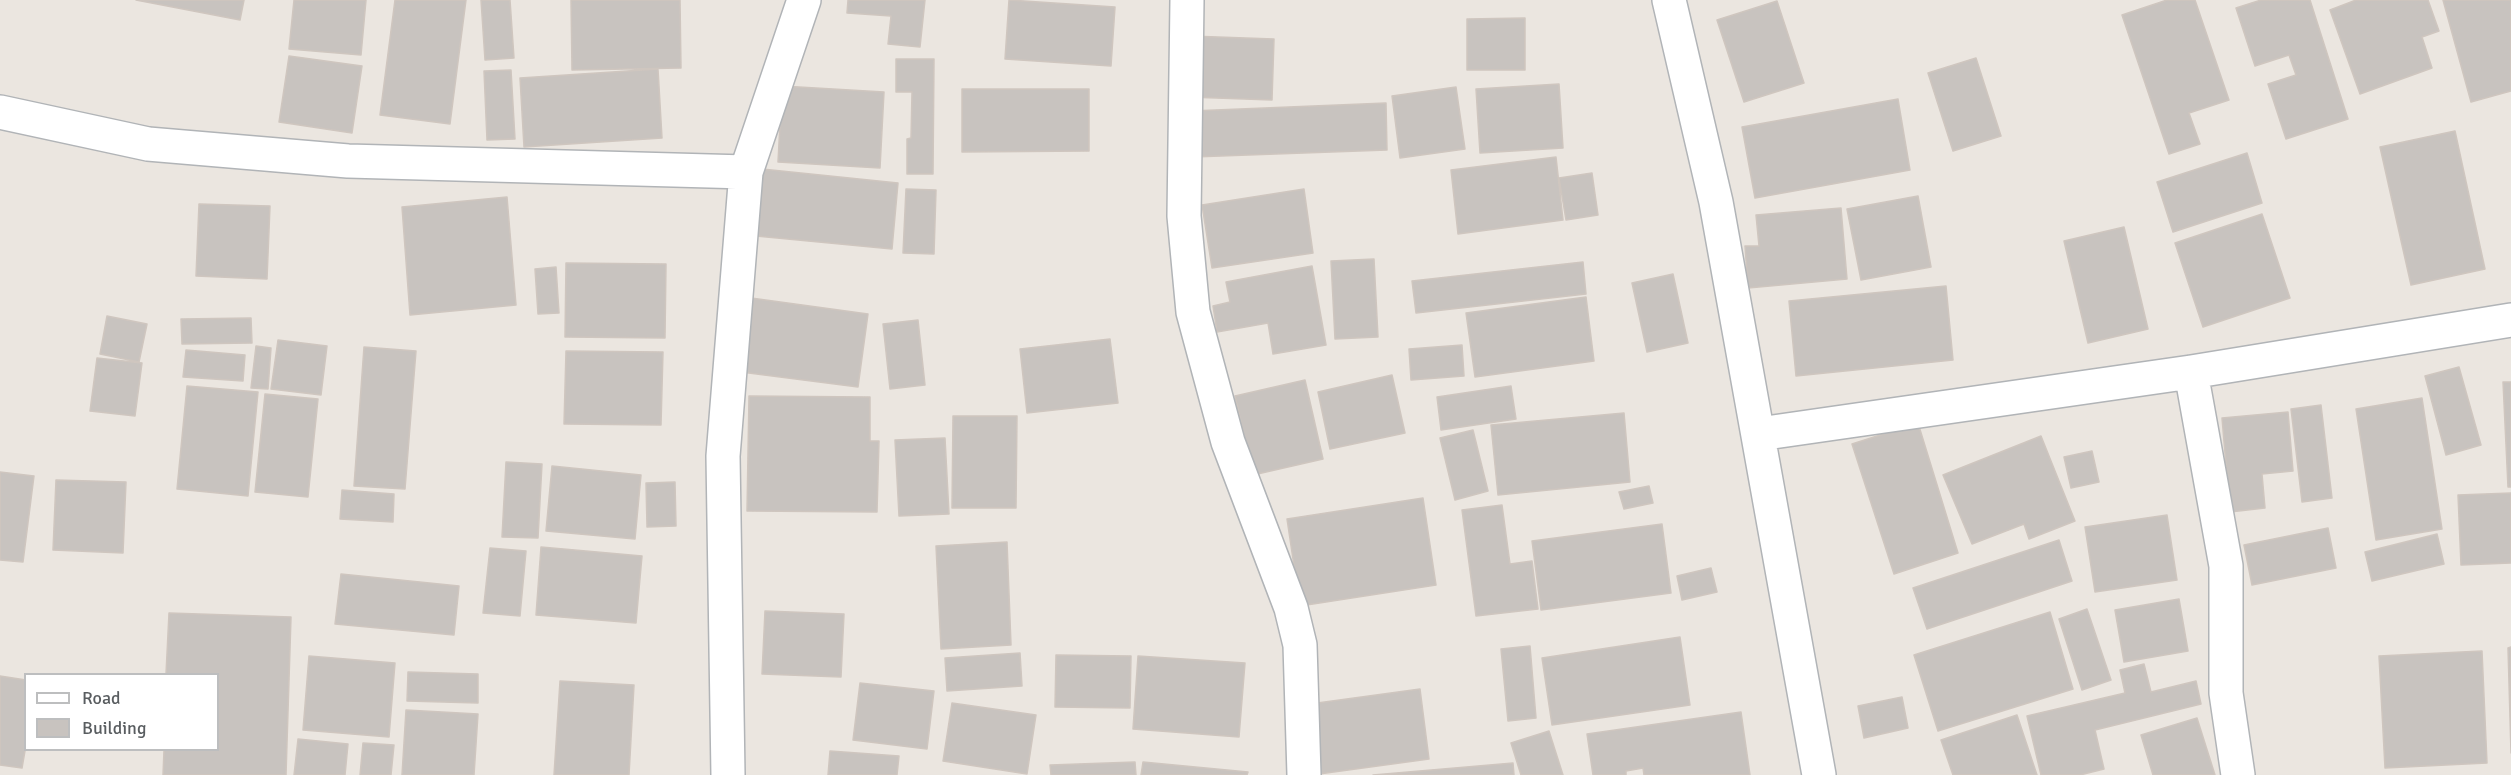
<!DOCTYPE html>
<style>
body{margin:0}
#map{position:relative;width:2511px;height:775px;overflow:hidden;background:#ebe6e0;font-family:Signika,sans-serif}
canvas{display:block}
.legend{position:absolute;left:24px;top:673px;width:195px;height:78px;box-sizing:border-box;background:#fff;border:2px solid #bdbebf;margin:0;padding:8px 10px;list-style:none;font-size:18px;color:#595d60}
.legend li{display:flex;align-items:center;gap:12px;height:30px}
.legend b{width:30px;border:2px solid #bdbebf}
</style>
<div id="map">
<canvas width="2511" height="775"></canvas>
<ul class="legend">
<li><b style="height:8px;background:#fff"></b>Road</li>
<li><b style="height:16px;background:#c8c3bf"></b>Building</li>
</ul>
</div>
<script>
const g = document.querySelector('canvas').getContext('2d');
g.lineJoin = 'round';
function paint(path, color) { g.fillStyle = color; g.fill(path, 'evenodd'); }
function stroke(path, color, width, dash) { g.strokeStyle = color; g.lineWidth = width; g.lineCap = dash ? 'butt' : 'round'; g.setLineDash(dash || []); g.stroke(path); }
const building = new Path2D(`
 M136,0H244L240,20Z
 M294,0H366L361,55L289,49Z
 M395,0H466L450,124L380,115Z
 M481,0H510L514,58L485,60Z
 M571,0H680L681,68L572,70Z
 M848,0H925L920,47L888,44L891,16L847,13Z
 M1009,0L1115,7L1111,66L1005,59Z
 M2167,0H2195L2229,100L2189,113L2200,144L2169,154L2122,15Z
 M2261,0H2310L2348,119L2286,139L2268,84L2296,75L2289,55L2255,66L2236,8Z
 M2356,0H2428L2439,31L2422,37L2432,68L2360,94L2330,10Z
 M2443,0H2511V91L2471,102Z
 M1777,1L1804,83L1744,102L1717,20Z
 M1525,18V70H1467V19Z
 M1190,36L1274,39L1272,100L1188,97Z
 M289,56L362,66L352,133L279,122Z
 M1976,58L2001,136L1953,151L1928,73Z
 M896,59H934L933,174H907V139L911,138L912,92H896Z
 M658,69L662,138L524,147L520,78Z
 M511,70L515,139L487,140L484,71Z
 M1559,84L1563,148L1480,153L1476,89Z
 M782,86L884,92L880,168L778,162Z
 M1456,87L1465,149L1400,158L1392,96Z
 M962,89H1089V151L962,152Z
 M1898,99L1910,170L1755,198L1742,127Z
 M1386,103L1387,150L1193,157L1191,111Z
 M2455,131L2485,269L2411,285L2380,147Z
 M2247,153L2262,203L2173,232L2157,182Z
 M1556,157L1563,220L1458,234L1451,170Z
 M762,169L898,183L892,249L756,236Z
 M1592,173L1598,215L1566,220L1559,178Z
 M906,189L936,190L934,254L903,253Z
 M1304,189L1313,253L1212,268L1202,205Z
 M1918,196L1931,267L1861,280L1847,209Z
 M507,197L516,305L410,315L402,207Z
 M199,204L270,206L267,279L196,276Z
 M1841,208L1847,279L1748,288L1745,246H1759L1756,215Z
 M2262,214L2290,298L2203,327L2175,243Z
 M2124,227L2148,329L2088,343L2064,241Z
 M1374,259L1378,337L1335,339L1331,261Z
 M1583,262L1586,294L1416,313L1412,281Z
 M566,263L666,264L665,338L565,337Z
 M1312,266L1326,345L1273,354L1268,323L1217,332L1213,306L1230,302L1226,282Z
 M556,267L559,313L538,314L535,269Z
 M1673,274L1688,343L1647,352L1632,283Z
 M1946,286L1953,360L1796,376L1789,301Z
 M1586,297L1594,361L1475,377L1466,313Z
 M751,298L868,314L858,387L741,372Z
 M107,316L147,324L139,362L100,354Z
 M251,318L252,343L182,344L181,319Z
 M918,320L925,385L890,389L883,324Z
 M1110,339L1118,403L1027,413L1020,349Z
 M278,340L327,346L321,395L271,389Z
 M1462,345L1464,376L1411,380L1409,349Z
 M256,346L271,348L268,389L251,388Z
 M364,347L416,351L405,489L354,486Z
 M186,350L245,355L243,381L183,377Z
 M566,351L663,352L661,425L564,424Z
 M97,358L142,363L135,416L90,411Z
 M2459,367L2481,445L2446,455L2425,376Z
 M1392,375L1405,433L1330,449L1318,392Z
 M1305,380L1323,459L1253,475L1235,396Z
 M2503,382H2511V487H2508Z
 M187,386L258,392L248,496L177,489Z
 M1511,386L1516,419L1441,430L1437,397Z
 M265,394L318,399L308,497L255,492Z
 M749,396L870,397V441H879L877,512L747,511Z
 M2422,398L2442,529L2376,540L2356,409Z
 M2321,405L2332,498L2302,502L2291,409Z
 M2288,412L2293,471L2262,474L2265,508L2230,512L2222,418Z
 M1624,413L1630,482L1498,495L1491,425Z
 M953,416H1017L1016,508H952Z
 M1918,423L1958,553L1894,574L1852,444Z
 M1473,430L1488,491L1455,500L1440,438Z
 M2041,436L2075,521L2029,539L2024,524L1972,544L1943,475Z
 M945,438L949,514L899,516L895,440Z
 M2092,451L2099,482L2071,488L2064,457Z
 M506,462L542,464L538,538L502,537Z
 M552,466L641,475L635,539L546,531Z
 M0,472L34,476L23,562L0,560Z
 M56,480L126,482L123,553L53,550Z
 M675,482L676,526L647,527L646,483Z
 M1649,486L1653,503L1624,509L1619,492Z
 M342,490L394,494L393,522L340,519Z
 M2511,493V563L2461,565L2458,495Z
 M1423,498L1436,585L1300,606L1287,519Z
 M1502,505L1510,564L1532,561L1538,609L1476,616L1462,510Z
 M2167,515L2177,580L2095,592L2085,527Z
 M1662,524L1671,593L1541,610L1532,541Z
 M2328,528L2336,568L2252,585L2244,545Z
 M2437,534L2444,564L2372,581L2365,552Z
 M2059,540L2072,581L1927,629L1913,588Z
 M1007,542L1011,645L941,649L936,546Z
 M541,547L642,556L636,623L536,615Z
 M490,548L526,551L520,616L483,613Z
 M1711,568L1717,592L1682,600L1677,576Z
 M341,574L459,586L454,635L335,624Z
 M2179,599L2188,651L2124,662L2115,610Z
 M2087,609L2111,680L2082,690L2059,619Z
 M765,611L844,614L841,677L762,674Z
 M2050,612L2073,689L1938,731L1914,655Z
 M169,613L291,617L286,775H163L164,750H218V674H166Z
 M1680,637L1690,705L1552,725L1542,658Z
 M1530,646L1536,718L1508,721L1501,649Z
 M2511,647V753L2508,648Z
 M2482,651L2487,763L2385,768L2379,656Z
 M1020,653L1022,686L947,691L945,658Z
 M1056,655L1131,656L1130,708L1055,707Z
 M309,656L395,663L389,737L303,730Z
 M1138,656L1245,663L1239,737L1133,729Z
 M2144,664L2151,692L2196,681L2201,704L2095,730L2104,769L2080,775H2041L2027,716L2125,693L2120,670Z
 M408,672L478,674V703L407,701Z
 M0,676L26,680V745L22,768L0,765Z
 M560,681L634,685L629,775H554Z
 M860,683L934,691L927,749L853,740Z
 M1420,689L1429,759L1319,774L1310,704Z
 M1902,697L1908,728L1864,738L1858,706Z
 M952,703L1036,715L1027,774L943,761Z
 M406,710L478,714L474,775H402Z
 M1741,712L1750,775H1644L1643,768L1626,771V775H1593L1587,734Z
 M2017,715L2037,775H1953L1941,740Z
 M2197,718L2215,775H2153L2141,735Z
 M1549,731L1563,775H1521L1511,743Z
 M298,739L348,744L345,775H294Z
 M363,743L394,745L391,775H360Z
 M830,751L899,756L897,775H828Z
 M1135,762L1136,775H1051L1050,765Z
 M1143,762L1248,772L1247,775H1141Z
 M1513,763L1514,775H1373Z`);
paint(building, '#c8c3bf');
stroke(building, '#cfc6bf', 1.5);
const minor = new Path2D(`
 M1187,0L1184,216L1193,312L1228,442L1291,608L1300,645L1304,775
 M1669,0L1716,202L1819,775
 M0,112L148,144L348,161L746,172
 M2191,372L2226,566V693L2238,775
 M1759,434L2191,372L2511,320
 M728,775L723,456L746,172L804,0`);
stroke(minor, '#b1b4b7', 36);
stroke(minor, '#fff', 33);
</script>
